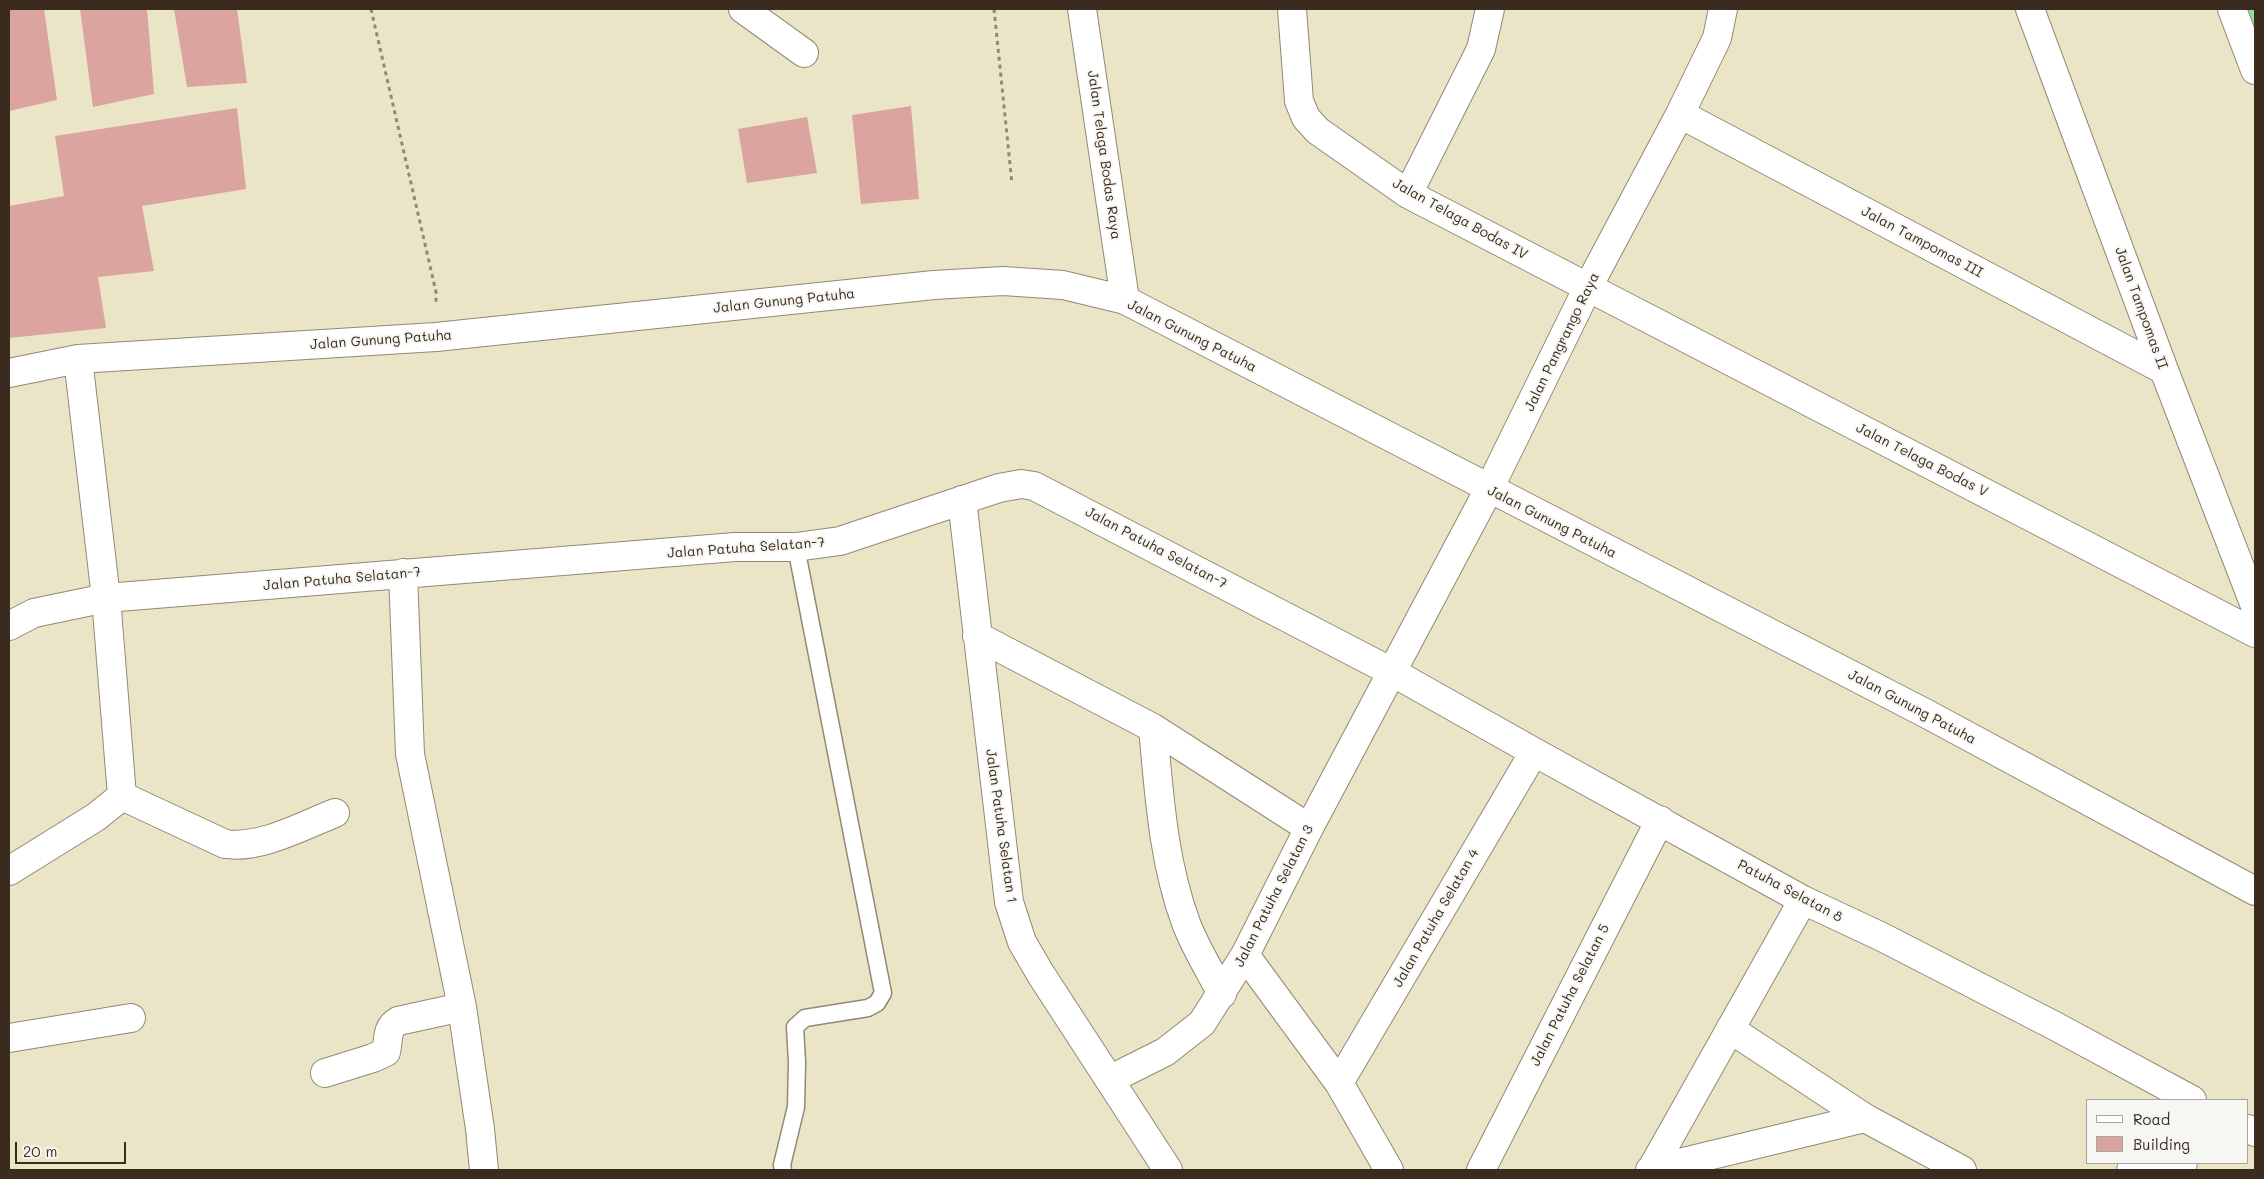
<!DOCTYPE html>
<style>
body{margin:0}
#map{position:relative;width:2264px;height:1179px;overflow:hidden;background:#ebe5c8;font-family:Mali,sans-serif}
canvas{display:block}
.frame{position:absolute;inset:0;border:10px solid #3b2a1e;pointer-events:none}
.legend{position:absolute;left:2086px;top:1099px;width:162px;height:65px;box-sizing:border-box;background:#f6f6f2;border:1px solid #aba49d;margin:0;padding:6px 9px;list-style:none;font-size:15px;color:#3b2a1e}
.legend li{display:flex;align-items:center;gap:10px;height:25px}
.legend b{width:25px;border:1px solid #aba49d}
.scale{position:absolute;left:15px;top:1142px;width:111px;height:22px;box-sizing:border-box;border:2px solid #3b2a1e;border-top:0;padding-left:6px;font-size:15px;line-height:18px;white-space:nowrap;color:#3b2a1e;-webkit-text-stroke:4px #f6f6f2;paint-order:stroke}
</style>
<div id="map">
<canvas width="2264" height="1179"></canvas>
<div class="frame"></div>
<ul class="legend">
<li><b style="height:6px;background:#fff"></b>Road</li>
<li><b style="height:14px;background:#dba49f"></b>Building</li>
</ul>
<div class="scale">20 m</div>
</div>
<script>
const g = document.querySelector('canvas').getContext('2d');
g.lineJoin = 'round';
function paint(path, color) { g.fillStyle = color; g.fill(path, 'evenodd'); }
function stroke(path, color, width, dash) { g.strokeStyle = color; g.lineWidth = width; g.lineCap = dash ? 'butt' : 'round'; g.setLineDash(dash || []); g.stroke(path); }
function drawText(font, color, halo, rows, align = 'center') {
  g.font = font + ' Mali,sans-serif'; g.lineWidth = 4; g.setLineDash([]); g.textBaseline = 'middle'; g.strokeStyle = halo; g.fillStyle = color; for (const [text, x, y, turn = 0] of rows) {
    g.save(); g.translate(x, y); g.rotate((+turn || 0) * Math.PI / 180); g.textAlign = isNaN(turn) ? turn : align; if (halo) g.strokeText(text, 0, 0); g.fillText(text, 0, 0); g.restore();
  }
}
paint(new Path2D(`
 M2242,9H2255V44Z`), '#8be0a2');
paint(new Path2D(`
 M9,9H44L57,100L9,111Z
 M80,9H147L154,94L93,107Z
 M174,9H237L247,83L187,87Z
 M911,106L919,199L861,204L852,115Z
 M237,108L246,189L142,206L154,271L98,277L106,328L9,338V206L64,196L55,136Z
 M807,117L817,173L747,183L738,129Z`), '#dba49f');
const service = new Path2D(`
 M783,1170L782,1165L796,1107L797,1062L795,1027L805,1018L868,1008L877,1003L883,993L796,547`);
const minor = new Path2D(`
 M743,9L804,53
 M1082,9L1125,300
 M1292,9L1299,101L1306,118L1318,131L1408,194L2255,633
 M2030,9L2164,370L2255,606
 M2232,9L2255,70
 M1680,114L2164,370
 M1408,194L1481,49L1490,9
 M9,373L78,359L436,337L934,285L1003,281L1063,285L1125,300L1927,714L2255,891
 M962,500L1009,902L1022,942L1040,973L1168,1170
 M403,573L410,754L462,1007L480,1129L484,1170
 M9,626L34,613L106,598L735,547H796L840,541L999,488L1021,484L1034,486L1392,672L1534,752L1803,900L1882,937L2055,1026L2192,1100
 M977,636L1153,728L1309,828
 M1153,728C1159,793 1163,861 1186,923C1195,947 1210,971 1222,994
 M122,796L225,844C261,849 302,826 335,813
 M9,871L96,817L122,796L106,598L78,359
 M1245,955L1339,1083L1389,1170
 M1730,1029L1865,1118L1962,1170
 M9,1038L131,1018
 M325,1073L373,1058L386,1052C389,1039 386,1028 398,1021L462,1007
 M1111,1079L1165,1052L1202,1023L1245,955L1309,828L1489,489L1588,287L1680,114L1717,38L1723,9
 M1339,1083L1534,752
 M2248,1129L2255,1132
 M1481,1170L1660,820
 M1650,1170L1865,1118
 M1651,1170L1803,900
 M2131,1170L2183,1163`);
stroke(service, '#938873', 19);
stroke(minor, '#938873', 30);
stroke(new Path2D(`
 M371,9L436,292V303
 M994,9L1012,184`), '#938873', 3, [4, 4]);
stroke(service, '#fff', 16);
stroke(minor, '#fff', 28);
drawText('14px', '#3b2a1e', '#f6f6f2', [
 ["Jalan Telaga Bodas Raya",1104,155,82],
 ["Jalan Telaga Bodas IV",1460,219,29],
 ["Jalan Tampomas III",1922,242,28],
 ["Jalan Gunung Patuha",784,301,-6],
 ["Jalan Tampomas II",2141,308,70],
 ["Jalan Gunung Patuha",1192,336,27],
 ["Jalan Gunung Patuha",381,340,-4],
 ["Jalan Pangrango Raya",1562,342,-64],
 ["Jalan Telaga Bodas V",1922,460,27],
 ["Jalan Gunung Patuha",1552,522,27],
 ["Jalan Patuha Selatan-7",746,548,-4],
 ["Jalan Patuha Selatan-7",1156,548,28],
 ["Jalan Patuha Selatan-7",342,579,-5],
 ["Jalan Gunung Patuha",1912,707,28],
 ["Jalan Patuha Selatan 1",1001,826,82],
 ["Patuha Selatan 8",1790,891,28],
 ["Jalan Patuha Selatan 3",1274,896,-63],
 ["Jalan Patuha Selatan 4",1436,918,-60],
 ["Jalan Patuha Selatan 5",1570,995,-63]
]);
</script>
